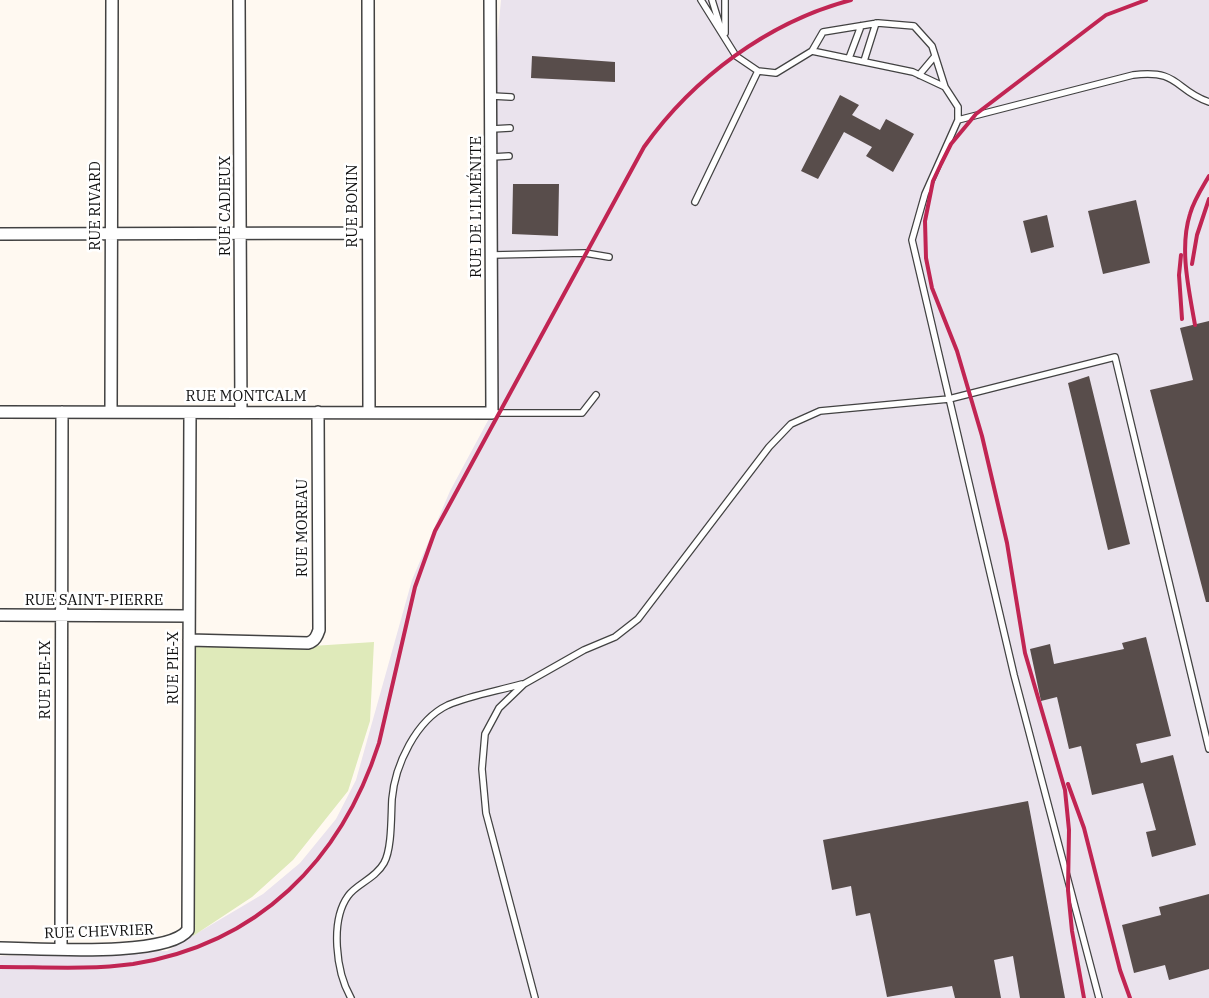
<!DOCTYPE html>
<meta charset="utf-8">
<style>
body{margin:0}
canvas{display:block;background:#fff9f1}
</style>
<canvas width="1209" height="998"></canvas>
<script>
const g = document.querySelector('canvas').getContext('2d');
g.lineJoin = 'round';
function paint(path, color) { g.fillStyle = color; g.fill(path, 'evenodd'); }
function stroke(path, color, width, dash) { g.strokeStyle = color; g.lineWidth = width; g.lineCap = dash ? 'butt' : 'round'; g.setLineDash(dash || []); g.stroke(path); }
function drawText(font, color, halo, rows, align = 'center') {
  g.font = font + ' "IBM Plex Serif",serif'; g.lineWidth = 5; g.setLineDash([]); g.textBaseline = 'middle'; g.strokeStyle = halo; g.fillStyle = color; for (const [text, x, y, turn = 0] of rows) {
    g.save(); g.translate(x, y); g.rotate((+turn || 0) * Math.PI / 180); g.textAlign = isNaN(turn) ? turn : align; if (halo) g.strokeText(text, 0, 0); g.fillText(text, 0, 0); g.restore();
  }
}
paint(new Path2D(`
 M501,0H1209V998H0V956L167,951L263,894L300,863L336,819L356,780L412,580L450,491L492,413L497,43Z`), '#eae3ed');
paint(new Path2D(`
 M374,642L370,721L348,791L293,860L252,897L193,936L189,647L312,646Z`), '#dfeaba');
paint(new Path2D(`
 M532,56L615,62V82L531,78Z
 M840,95L859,105L852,115L880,130L886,119L914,134L893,172L866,156L872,147L844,132L818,179L801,171Z
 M513,184H559L558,236L512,234Z
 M1136,200L1150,263L1103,274L1088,211Z
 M1047,215L1054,247L1031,253L1023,221Z
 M1209,321V602H1206L1150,390L1193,380L1180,328Z
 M1089,376L1130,544L1108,550L1068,383Z
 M1146,637L1171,736L1136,744L1141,763L1173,755L1196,845L1152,857L1146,832L1156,830L1143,783L1092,795L1081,746L1069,749L1057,697L1041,701L1030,649L1050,644L1054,664L1124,649L1122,643Z
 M1028,801L1065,998H1020L1013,956L994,960L1001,998H955L952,986L887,997L870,913L856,916L851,886L832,890L823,840Z
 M1209,894V969L1169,980L1165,965L1134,973L1122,925L1161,915L1159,907Z`), '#584d4b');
const service = new Path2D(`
 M701,0L736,56L758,71L776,73L812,51L823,32L878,23L914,26L932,46L945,87L958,107V120L925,194L912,240L1014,675L1099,998
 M712,0L721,29
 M725,33V0
 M812,51L913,72L945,87
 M849,58L861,26
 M864,61L876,23
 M919,75L935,56
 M492,96L511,97
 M958,120L1133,75C1180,69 1174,90 1209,102
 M492,129L510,128
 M492,157L509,156
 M695,202L758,71
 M492,255L585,253L609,257
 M492,413H582L596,395
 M351,998C336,972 330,921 348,896C356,884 375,879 384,863C392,849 391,816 392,799C395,765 416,720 448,705C471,695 498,691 522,684
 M535,998L486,813L482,769L485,734L499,708L524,684L584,650L615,637L638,619L769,447L791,424L820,411L949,399L1115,357L1209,749`);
const minor = new Path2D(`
 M239,0L241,412
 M368,0L369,412
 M0,234L368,233
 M0,412L492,413L490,0
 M111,412L112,0
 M0,615L189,616
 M189,640L308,643C315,641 317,636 319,630L318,412
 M0,948C37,948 167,958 188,930L190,413
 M61,949L62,412`);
stroke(service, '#424242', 8);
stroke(minor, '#424242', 14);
stroke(service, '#fff', 5.5);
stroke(minor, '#fff', 11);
stroke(new Path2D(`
 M1181,255L1179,275L1182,319
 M1192,264L1197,235L1209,199
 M1195,325C1189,290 1179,249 1190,214C1194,200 1202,188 1209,176
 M1068,784L1084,828L1120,970L1130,998
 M0,967C44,967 89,970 133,964C258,944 341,861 379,743L415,587L435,531L644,147C693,78 768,22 851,0
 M1084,998L1072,931L1068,890L1069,830L1065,790L1025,653L1007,543L982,436L957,351L932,288L926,258L925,221L933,181L941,164L951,144L976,114L1106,15L1146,0`), '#c12553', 4);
drawText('15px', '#0f0f0f', '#fff', [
 ["RUE RIVARD",96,206,-90],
 ["RUE CADIEUX",226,206,-90],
 ["RUE BONIN",353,206,-90],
 ["RUE DE L'ILMÉNITE",477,207,-90],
 ["RUE MONTCALM",246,397],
 ["RUE MOREAU",303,528,-90],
 ["RUE SAINT-PIERRE",94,601],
 ["RUE PIE-X",174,668,-90],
 ["RUE PIE-IX",46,680,-90],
 ["RUE CHEVRIER",99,932,-2]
]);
</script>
